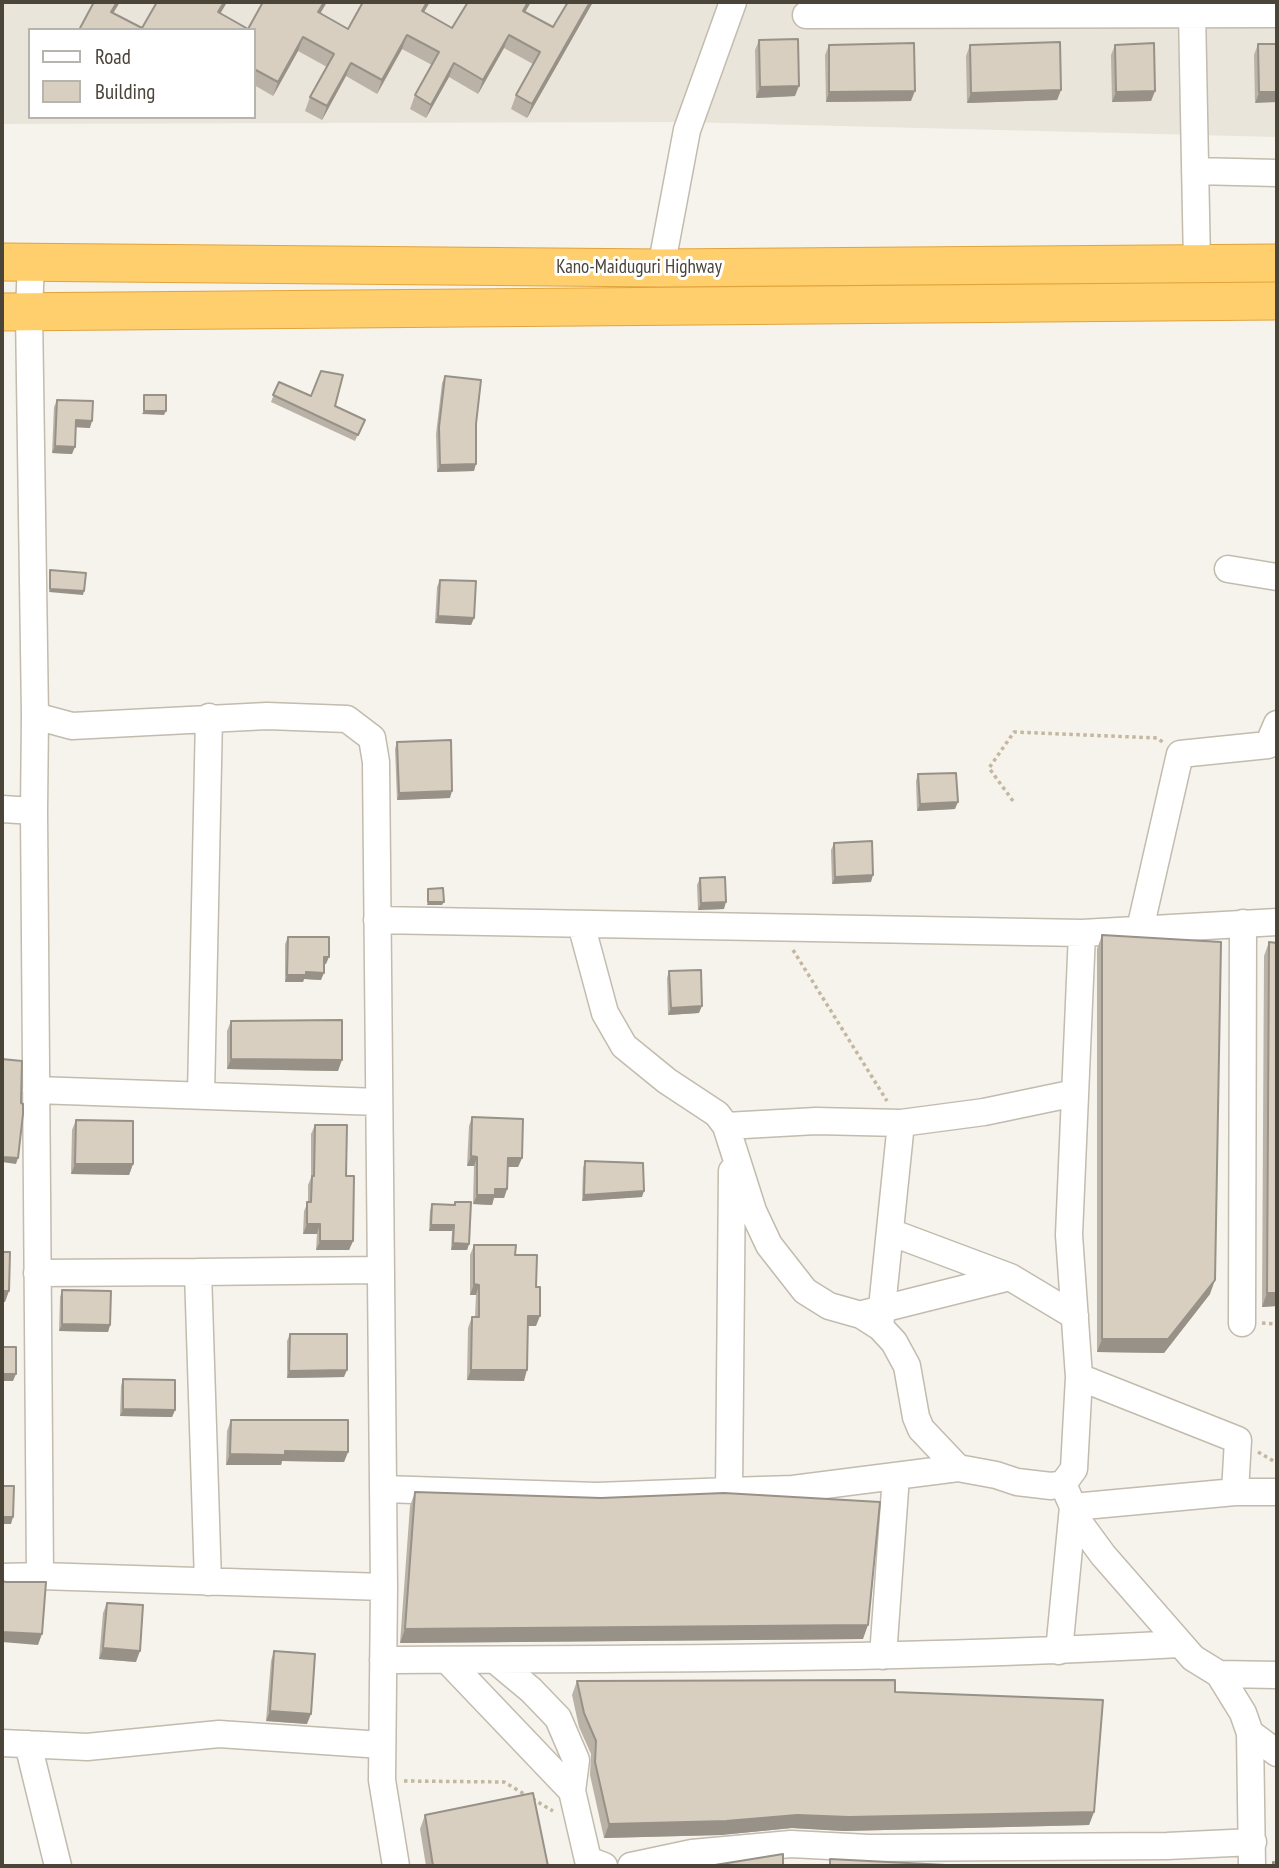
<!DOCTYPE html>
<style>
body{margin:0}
#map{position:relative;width:1279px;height:1868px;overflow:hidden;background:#f6f3ec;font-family:"PT Sans Narrow",sans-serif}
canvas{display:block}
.frame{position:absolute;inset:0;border:4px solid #4b4439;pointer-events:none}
.legend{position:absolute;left:28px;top:28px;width:228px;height:91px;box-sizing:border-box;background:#fff;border:2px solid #b7b4b0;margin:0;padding:9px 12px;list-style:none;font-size:21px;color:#4b4439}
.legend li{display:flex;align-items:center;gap:14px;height:35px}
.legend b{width:35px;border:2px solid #b7b4b0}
</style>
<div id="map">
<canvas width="1279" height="1868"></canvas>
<div class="frame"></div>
<ul class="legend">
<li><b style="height:9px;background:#fff"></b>Road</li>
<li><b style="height:19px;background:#d8cfc1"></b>Building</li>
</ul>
</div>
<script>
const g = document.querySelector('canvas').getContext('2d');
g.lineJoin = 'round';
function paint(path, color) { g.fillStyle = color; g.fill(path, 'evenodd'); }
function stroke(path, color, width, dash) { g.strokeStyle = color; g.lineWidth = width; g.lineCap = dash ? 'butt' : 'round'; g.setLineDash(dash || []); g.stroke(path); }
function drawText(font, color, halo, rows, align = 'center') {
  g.font = font + ' "PT Sans Narrow",sans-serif'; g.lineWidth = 6; g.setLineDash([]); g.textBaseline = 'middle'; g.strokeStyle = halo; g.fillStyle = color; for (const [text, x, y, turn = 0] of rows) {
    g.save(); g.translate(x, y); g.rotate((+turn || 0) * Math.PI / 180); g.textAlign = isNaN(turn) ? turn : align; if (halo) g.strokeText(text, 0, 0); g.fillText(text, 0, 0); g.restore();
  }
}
paint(new Path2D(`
 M2,2H1277V137L682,122L2,124ZM30,30H254V117H30Z`), '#eae5da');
const minor = new Path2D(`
 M1192,12L1197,264
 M806,15L1277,14
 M1195,171L1277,173
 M31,262L29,312L35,716L34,811L40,1576
 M661,268L687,130L733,2
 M1228,569L1277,577
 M35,716L72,726L267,716L347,719L372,738L376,762L384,1587L382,1780L396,1866
 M2,809L34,811
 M377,920L1082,933L1277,922
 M581,924L605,1013L624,1046L667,1081L717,1114L726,1126L753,1211L769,1245L805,1291L829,1306L861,1315L880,1327L894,1342L907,1366L916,1417L921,1429L958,1468L996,1475L1017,1482L1051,1486L1063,1484L1074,1469L1079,1377L1069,1235L1082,933
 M1140,929L1180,754L1268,745L1277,724
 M36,1090L379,1102
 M201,1095L209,717
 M726,1126L816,1121L901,1123
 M890,1232L1010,1277L1075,1316
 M198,1272L381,1270
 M37,1273L198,1272L208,1582
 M866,1313L1010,1277
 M1242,1323L1243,923
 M880,1327L901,1123L984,1112L1075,1093
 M1079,1377L1238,1440L1235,1492H1277
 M1063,1484L1081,1525L1103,1555L1193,1658L1219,1674L1277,1675
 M383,1489L597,1496L729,1491L793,1489L958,1468
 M729,1491L732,1171
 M2,1577L40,1576L384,1587
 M1059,1651L1073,1507L1235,1492
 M883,1656L896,1476
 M383,1660C649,1659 914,1659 1179,1644
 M447,1660L572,1791
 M495,1660L531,1690L558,1718L576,1760L572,1791L588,1860L604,1866
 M1219,1674L1243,1713L1250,1733L1252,1866
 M1250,1733L1277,1753
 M2,1743L87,1747L219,1734L382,1745
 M28,1744L58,1866
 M631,1866L692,1853L791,1844L869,1848L1167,1846L1253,1842`);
const highway = new Path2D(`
 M2,262L661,268L1277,263
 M2,312L1277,301`);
stroke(minor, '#c2bbae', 29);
stroke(highway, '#e0a43c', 39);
stroke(new Path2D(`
 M1013,801L989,768L1014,732L1157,738L1164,743
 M793,950L887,1101
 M1262,1323L1277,1324
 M1258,1452L1277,1463
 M404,1781L504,1782L553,1811`), '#c4b79f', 3.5, [3.5, 3.5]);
stroke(minor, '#fff', 26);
stroke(highway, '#ffcf6e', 37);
paint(new Path2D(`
 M227,2L220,14L248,29L320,14L348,29L424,12L452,28L468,2H531L525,12L553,27L593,2L527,118L511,109L516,95L533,64L504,48L478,94L449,77L426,118L410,109L415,95L432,65L402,49L377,94L346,76L322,120L305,111L310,97L327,67L298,51L273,96L254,85V30H79L114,13L142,28Z
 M759,40L795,96L756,98L755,50Z
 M1258,44H1277L1255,103L1254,55Z
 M829,45L911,101L826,102L825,55Z
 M970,45L1061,90L1057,100L967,103L966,56Z
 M1115,45L1155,91L1151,101L1112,102L1111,55Z
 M445,376L476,424L474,471L437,472L436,434L442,383Z
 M279,382L365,420L355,441L271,402Z
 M57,400L90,428L75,427L72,454L52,453L54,407Z
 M440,580L474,618L471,625L435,623L437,587Z
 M397,742L450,798L397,800L395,749Z
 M918,774L955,809L917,811L916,781Z
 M834,843L871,882L832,884L831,850Z
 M700,878L724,909L698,910L697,885Z
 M1102,935L1210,1294L1164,1353L1097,1352V949Z
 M288,937L326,964H324L321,980L304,979L303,982H285V944Z
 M1269,942L1277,943V1306L1262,1307L1264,956Z
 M669,971L699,1013L668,1015L667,978Z
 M231,1021L338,1071L227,1069V1031Z
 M472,1117L522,1158L518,1167H507V1189L504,1198H494L492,1205L473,1204L474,1166H467L469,1126Z
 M76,1120L133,1164L129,1175L71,1174L72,1130Z
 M315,1125L346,1176L353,1241L349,1250H316L317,1234H303L304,1211L308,1202V1185L311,1178V1134Z
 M585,1161L642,1197L582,1201L583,1168Z
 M455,1202L469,1244L467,1250H451L452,1231H429L430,1211L432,1204L453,1205Z
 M474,1245L515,1255L536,1326H528L524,1381L467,1380L468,1328L472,1317H475L476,1295H470V1255Z
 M62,1290L110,1325L108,1332L59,1331L60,1297Z
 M290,1334L344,1377L287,1378V1341Z
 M123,1379L175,1410L172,1417L120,1416L121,1386Z
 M231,1420L348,1452L344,1462L282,1461L281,1465H226L227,1431Z
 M415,1492L863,1639L400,1643L410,1506Z
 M107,1603L136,1662L99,1659L103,1613Z
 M274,1651L307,1724L266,1721L271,1661Z
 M577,1681L895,1692L1094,1812L1089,1825L844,1831L792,1828L721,1835L604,1838L590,1775L591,1754L579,1727L572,1695Z
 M425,1815L548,1866H426L420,1829Z`), '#bab2a6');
paint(new Path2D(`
 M117,2H120L106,25L111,12Z
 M224,2H227L213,26L218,12Z
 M324,2H327L313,26L318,12Z
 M427,2H430L417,24L422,11Z
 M528,2H531L518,24L523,11Z
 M590,2H593L527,118L532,104Z
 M407,35L402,49L377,94L382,80Z
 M509,35L504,48L478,94L483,80Z
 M303,37L298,51L273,96L278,82Z
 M351,63L346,76L322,120L327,106Z
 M454,63L449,77L426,118L431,105Z
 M799,86L795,96L756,98L760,87Z
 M1061,90L1057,100L967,103L971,93Z
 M915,91L911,101L826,102L829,92Z
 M1155,91L1151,101L1112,102L1116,92Z
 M1259,92H1277V102L1255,103Z
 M144,411H166L164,415L142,414Z
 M76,420L92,421L90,428L73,427Z
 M55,446L75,447L72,454L52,453Z
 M476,464L474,471L437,472L440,465Z
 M50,589L84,591L83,595L49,592Z
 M438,616L474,618L471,625L435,623Z
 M452,791L450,798L397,800L399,793Z
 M958,802L955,809L917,811L920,804Z
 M873,875L871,882L832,884L835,877Z
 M428,902H444L442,905H427Z
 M726,902L724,909L698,910L701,903Z
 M324,957H329L326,964H321Z
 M306,972L324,973L321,980L304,979L303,982H285L287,975Z
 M702,1006L699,1013L668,1015L671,1008Z
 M231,1059L342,1060L338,1071L227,1069Z
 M471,1156L477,1157L474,1166H467Z
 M2,1157L18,1158L16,1164L2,1162Z
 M508,1158H522L518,1167H504Z
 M75,1164H133L129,1175L71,1174Z
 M495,1189H507L504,1198H494L492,1205L473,1204L477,1195Z
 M644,1191L642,1197L582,1201L584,1195Z
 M307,1224H320L317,1234H303Z
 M431,1225H454L452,1231H429Z
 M320,1241H353L349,1250H316Z
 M453,1243L469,1244L467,1250H451Z
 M1215,1280L1210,1294L1164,1353L1097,1352L1102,1339Z
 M474,1284L479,1285L476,1295H470Z
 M2,1291H9L5,1302H2Z
 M1267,1293H1277V1306L1262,1307Z
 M528,1316H540L536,1326H524Z
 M62,1324L110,1325L108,1332L59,1331Z
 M347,1370L344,1377L287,1378L289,1371Z
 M471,1370H527L524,1381L467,1380Z
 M2,1374H16L13,1381H2Z
 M123,1409L175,1410L172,1417L120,1416Z
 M285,1451L348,1452L344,1462L282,1461L281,1465H226L230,1454Z
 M2,1517H13L11,1524H2Z
 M868,1625L863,1639L400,1643L405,1629Z
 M2,1632L42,1634L38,1645L2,1642Z
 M103,1648L140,1651L136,1662L99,1659Z
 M270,1711L311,1714L307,1724L266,1721Z
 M1094,1812L1089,1825L844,1831L792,1828L721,1835L604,1838L609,1824L797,1815Z`), '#979187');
const building = new Path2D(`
 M94,2H117L111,12L142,28L157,2H224L218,12L248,29L263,2H324L318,12L348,29L363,2H427L422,11L452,28L468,2H528L523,11L553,27L568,2H590L532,104L516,95L540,52L509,35L483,80L454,63L431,105L415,95L439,52L407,35L382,80L351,63L327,106L310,97L334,54L303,37L278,82L254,69V30H79Z
 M798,39L799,86L760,87L759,40Z
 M1060,42L1061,90L971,93L970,45Z
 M914,43L915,91L829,92V45Z
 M1154,43L1155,91L1116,92L1115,45Z
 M1258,44H1277V92H1259Z
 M321,371L343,375L335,406L365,420L358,435L273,395L279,382L311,396Z
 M445,376L481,380L476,424V464L440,465L439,427Z
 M144,395H166V411H144Z
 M57,400L93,401L92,421L76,420L75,447L55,446Z
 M50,570L86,573L84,591L50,589Z
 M440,580L476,581L474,618L438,616Z
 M451,740L452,791L399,793L397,742Z
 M956,773L958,802L920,804L918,774Z
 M872,841L873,875L835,877L834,843Z
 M725,877L726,902L701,903L700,878Z
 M443,888L444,902H428V889Z
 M1102,935L1221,942L1215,1280L1168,1339H1102Z
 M288,937H329V957H324V973L306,972V975H287Z
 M1269,942L1277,943V1293H1267Z
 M701,970L702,1006L671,1008L669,971Z
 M342,1020V1060L231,1059V1021Z
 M2,1059L22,1061L21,1103L23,1104V1114L18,1158L2,1157Z
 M472,1117L523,1119L522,1158H508L507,1189H495V1195H477V1157L471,1156Z
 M76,1120L133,1121V1164H75Z
 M315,1125H347L346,1176H354L353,1241H320V1224H307V1202H311L312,1176H314Z
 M585,1161L643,1163L644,1191L584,1195Z
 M455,1202H471L469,1244L453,1243L454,1225H431L432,1204L455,1205Z
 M474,1245H516L515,1255H537L536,1287H540V1316H528L527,1370H471L472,1317H479V1285L474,1284Z
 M2,1252H10L9,1291H2Z
 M62,1290L111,1291L110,1325L62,1324Z
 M290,1334H347V1370L289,1371Z
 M2,1347H16V1374H2Z
 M123,1379L175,1380V1410L123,1409Z
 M231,1420H348V1452L285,1451V1455L230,1454Z
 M2,1486H14L13,1517H2Z
 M415,1492L601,1498L724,1493L880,1502L868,1625L405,1629Z
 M2,1581L6,1582H46L42,1634L2,1632Z
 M107,1603L143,1605L140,1651L103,1648Z
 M274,1651L315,1654L311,1714L270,1711Z
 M895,1680V1692L1103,1700L1094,1812L849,1817L797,1815L726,1821L609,1824L595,1762L596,1741L584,1713L577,1681Z
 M533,1793L548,1866H433L425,1815Z
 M783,1854V1866H709Z
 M830,1859L965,1866H830Z
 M1273,1862L1277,1863V1866H1273Z`);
paint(building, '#d8cfc1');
stroke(building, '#979187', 2);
drawText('19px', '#4b4439', '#fff', [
 ["Kano-Maiduguri Highway",639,268]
]);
</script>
